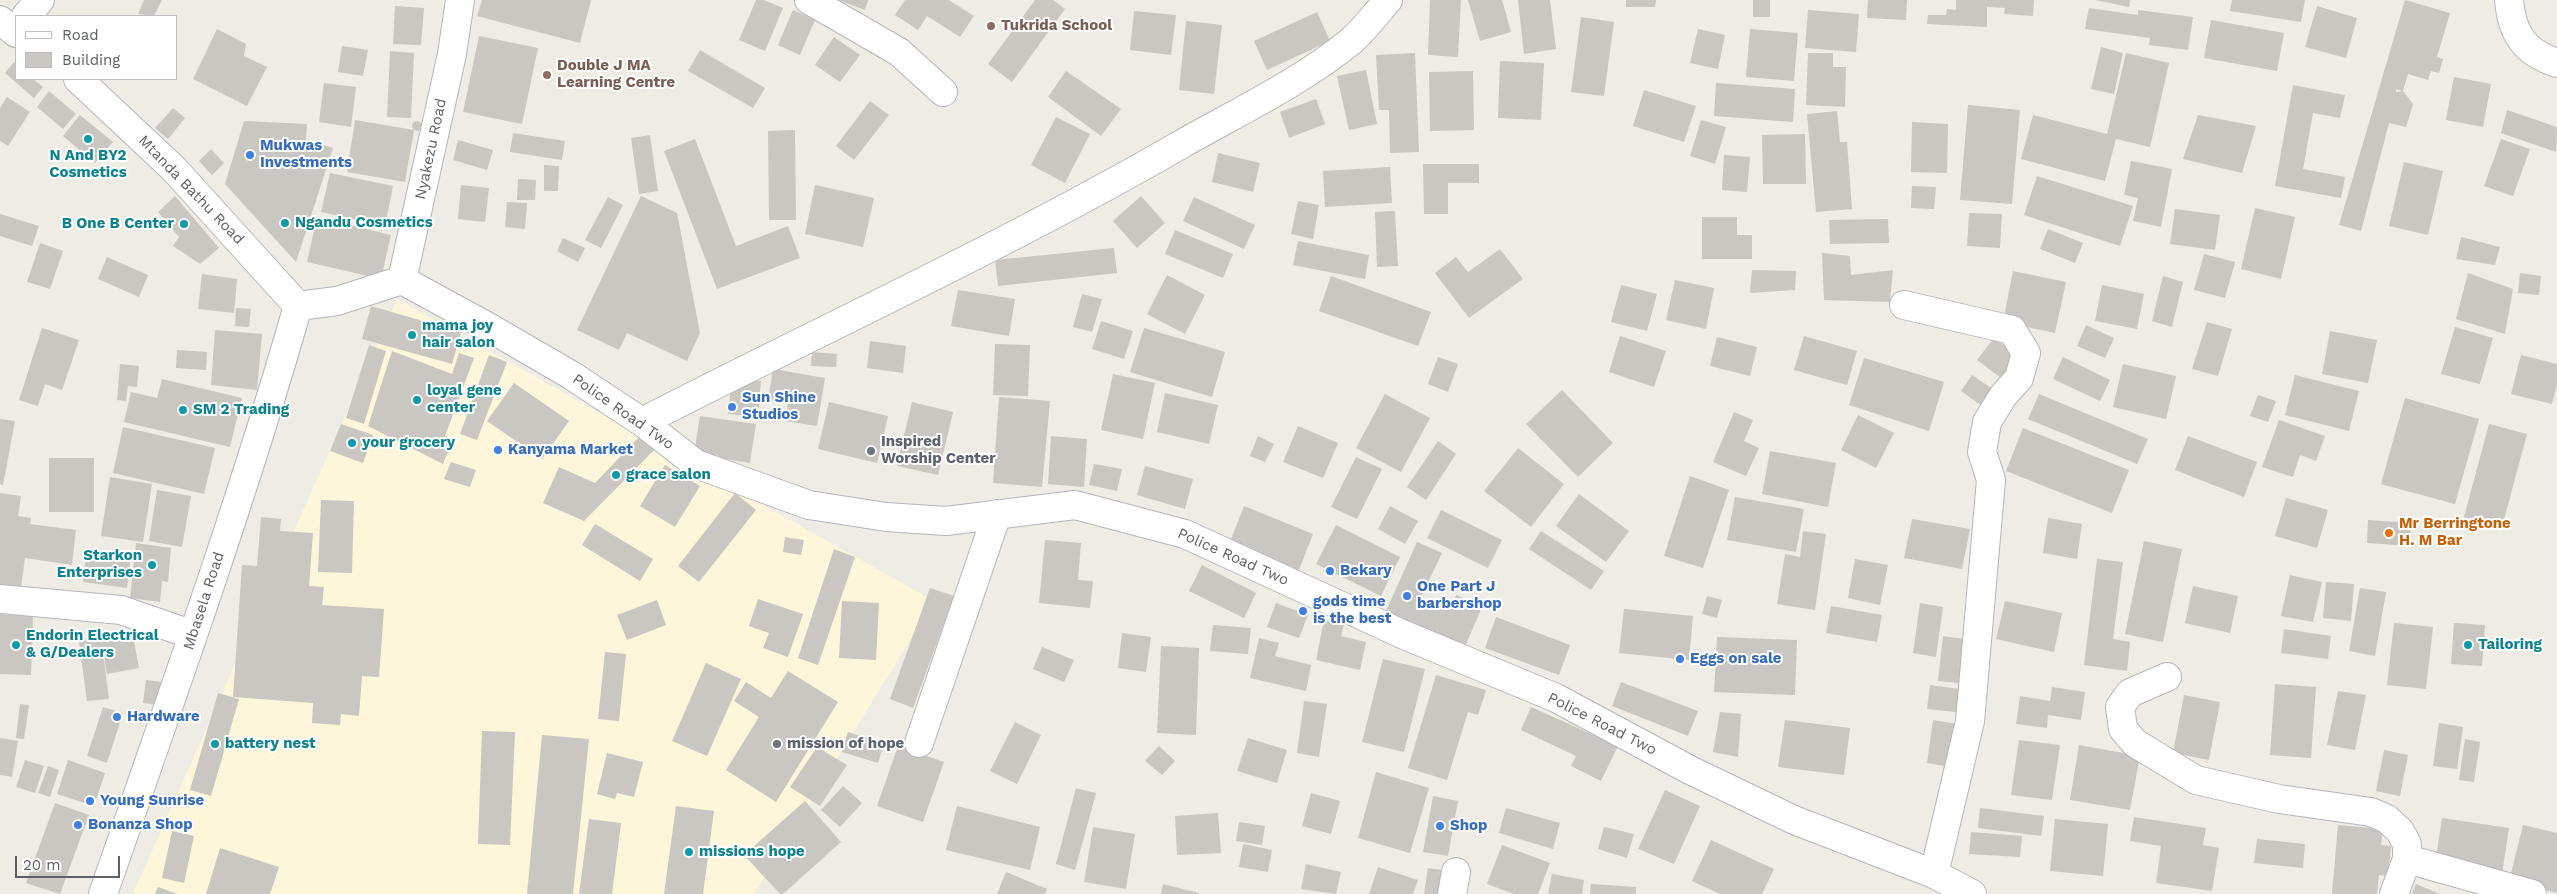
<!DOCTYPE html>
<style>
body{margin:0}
#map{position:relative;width:2557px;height:894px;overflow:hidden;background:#eeece4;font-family:"Work Sans",sans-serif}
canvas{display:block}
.legend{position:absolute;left:15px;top:15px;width:162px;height:65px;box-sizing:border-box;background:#fff;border:1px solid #bebfc1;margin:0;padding:6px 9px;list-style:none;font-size:15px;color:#5c5f64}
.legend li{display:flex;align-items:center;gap:10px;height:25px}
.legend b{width:25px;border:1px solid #bebfc1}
.scale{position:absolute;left:15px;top:856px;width:105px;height:22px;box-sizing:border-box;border:2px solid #5c5f64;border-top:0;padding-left:6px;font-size:15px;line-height:18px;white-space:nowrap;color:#5c5f64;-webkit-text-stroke:4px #fff;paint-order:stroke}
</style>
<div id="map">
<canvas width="2557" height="894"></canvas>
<ul class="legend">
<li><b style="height:6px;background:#fff"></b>Road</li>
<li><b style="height:14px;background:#cac6c1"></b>Building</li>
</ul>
<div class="scale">20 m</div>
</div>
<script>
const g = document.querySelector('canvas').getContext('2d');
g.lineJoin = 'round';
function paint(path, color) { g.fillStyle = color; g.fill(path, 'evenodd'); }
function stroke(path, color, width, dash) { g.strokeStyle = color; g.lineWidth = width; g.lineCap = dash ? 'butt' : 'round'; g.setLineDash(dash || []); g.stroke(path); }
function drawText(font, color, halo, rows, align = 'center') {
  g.font = font + ' "Work Sans",sans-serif'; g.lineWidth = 4; g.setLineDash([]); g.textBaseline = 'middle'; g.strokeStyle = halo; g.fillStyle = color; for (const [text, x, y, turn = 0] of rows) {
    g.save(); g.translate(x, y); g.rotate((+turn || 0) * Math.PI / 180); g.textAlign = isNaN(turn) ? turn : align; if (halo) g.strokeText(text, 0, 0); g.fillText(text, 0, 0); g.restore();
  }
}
paint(new Path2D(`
 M397,299L934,601L754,894H133Z`), '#fdf6da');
paint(new Path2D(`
 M144,0H162L154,16L138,14Z
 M482,0H591L580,43L477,16Z
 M756,0H764L783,8L765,51L739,40Z
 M838,0H868L865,10Z
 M905,0H949L974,16L960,37L927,16L918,30L895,15Z
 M1035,0H1053L1065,9L1012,82L988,64Z
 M1430,0H1461L1458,57L1428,55Z
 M1468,0H1502L1511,32L1480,41Z
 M1518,0H1550L1556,49L1524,54Z
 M1626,0H1656L1655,7H1626Z
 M1753,0H1770V17H1753Z
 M1868,0H1907L1906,20L1867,18Z
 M1956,0H2034L2033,16L2004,14L2005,8L1987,7V27L1927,24L1928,15H1946L1947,9L1956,10Z
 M2095,0H2130L2129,7Z
 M2232,0H2305L2301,22L2230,11Z
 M2405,0L2450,13L2437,57L2443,59L2439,73L2431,71L2428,80L2408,74L2403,91L2396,89V92L2403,91L2413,104L2406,127L2389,123L2361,231L2339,225Z
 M395,6L424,8L421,45L393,44Z
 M2317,6L2357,18L2346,58L2305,47Z
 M2089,8L2138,15V10L2193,17L2188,50L2149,45L2150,38L2085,29Z
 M793,10L815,20L800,55L778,45Z
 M1808,10L1859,14L1856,52L1805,48Z
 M1134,11L1176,15L1171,55L1130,50Z
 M1317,12L1330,41L1267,70L1254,41Z
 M1581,17L1614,22L1604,96L1571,92Z
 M2211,20L2284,33L2277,71L2204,58Z
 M1186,21L1222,25L1214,94L1179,90Z
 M217,29L246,44L244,56L267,67L247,106L193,79Z
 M1698,29L1725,35L1718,69L1690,63Z
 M1750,29L1798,33L1794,81L1746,77Z
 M479,36L538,48L522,124L463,112Z
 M834,37L860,55L840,82L815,65Z
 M342,46L368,50L363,76L338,72Z
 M2101,47L2123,53L2114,94L2091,89Z
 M700,50L765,88L753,108L688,71Z
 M390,51L414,53L411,118L387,117Z
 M1415,53L1419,152L1390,153L1389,110H1379L1376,55Z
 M1808,53H1833V67H1846L1845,107L1806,105Z
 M2126,53L2169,63L2150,147L2116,139L2105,181L2021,159L2033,115L2107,134Z
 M1500,61L1544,63L1541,120L1498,118Z
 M14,62L16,64V79H33L43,87L34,98L5,73Z
 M1366,70L1377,124L1349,130L1337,76Z
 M1066,71L1121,109L1101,136L1048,97Z
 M1473,71L1474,130L1430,131L1429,72Z
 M2454,77L2491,84L2483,127L2446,120Z
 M324,83L356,87L351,127L319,122Z
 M1716,83L1795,89L1793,122L1714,116Z
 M2293,85L2345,95L2340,118L2313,113L2303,169L2345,177L2341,198L2275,186Z
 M1644,90L1696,106L1684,142L1633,126Z
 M49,91L76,114L63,129L37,107Z
 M7,97L30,112L8,146L0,141V108Z
 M1316,99L1325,124L1289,138L1280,112Z
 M870,101L889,115L854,160L836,146Z
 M1968,105L2020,110L2012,204L1960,200Z
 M173,108L185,118L168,139L155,128Z
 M2507,110L2557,127L2556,152L2501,133Z
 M1837,111L1840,142H1847L1852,209L1816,212L1807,114Z
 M80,115L113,142L95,163L63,136Z
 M2198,115L2256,126L2242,173L2183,159Z
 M1056,117L1090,134L1065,183L1031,165Z
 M355,120L414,130L405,182L347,172Z
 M1701,120L1726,127L1715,164L1690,156Z
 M244,121L307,124L306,140L333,148L296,262L225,184Z
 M412 126a5 5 0 1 1 10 0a5 5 0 1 1-10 0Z
 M1912,122L1948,124L1947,173L1911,172Z
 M795,130L796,220H769L768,131Z
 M513,133L565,141L562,160L510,152Z
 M1805,134L1806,184H1763L1762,135Z
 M650,135L658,191L639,194L631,138Z
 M695,139L736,246L788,226L800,258L717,289L664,151Z
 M2501,139L2530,149L2513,196L2484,186Z
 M458,140L493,150L487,170L453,160Z
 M211,149L224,163L212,175L199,161Z
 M1218,153L1260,163L1253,192L1212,182Z
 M1724,155L1750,157L1747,192L1722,190Z
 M2131,161L2172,169L2161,227L2133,221L2138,198L2124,195Z
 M2404,162L2443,171L2428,235L2389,226Z
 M1423,164H1479V183H1448V214H1424Z
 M544,165L559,166L558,191H544Z
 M1390,167L1392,203L1325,207L1323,171Z
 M330,173L393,186L385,226L321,212Z
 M2037,176L2133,206L2120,246L2024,215Z
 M518,179L536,180L535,200H517Z
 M461,185L489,188L485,222L458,219Z
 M815,185L874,198L863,247L805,234Z
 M1912,186L1936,187L1934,209L1911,208Z
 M175,196L219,248L200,264L173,246L179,237L158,212Z
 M641,196L677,213L700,333L687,361L627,333L619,350L577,330Z
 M1141,196L1165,223L1137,248L1113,221Z
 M608,197L623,205L601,248L585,240Z
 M1194,197L1255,225L1244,249L1183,221Z
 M1298,201L1319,205L1313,239L1291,234Z
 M507,202L527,203L525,229L505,227Z
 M2255,208L2295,217L2281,279L2241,269Z
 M2175,209L2220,215L2215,250L2170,244Z
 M1395,211L1398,266L1377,267L1375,212Z
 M1969,213L2002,214L2000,248L1967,246Z
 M0,214L39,226L32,246L0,236Z
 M317,217L391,235L381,279L307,262Z
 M1702,217H1737V235H1752V259H1702Z
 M1888,219L1889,243L1830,244L1829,220Z
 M2048,229L2083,243L2075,263L2040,249Z
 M1175,230L1233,254L1223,278L1165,254Z
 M2461,237L2500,247L2495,265L2456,259Z
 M563,238L585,248L578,262L557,251Z
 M1298,241L1369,255L1365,279L1293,265Z
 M40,243L63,251L50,289L27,282Z
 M1114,248L1117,273L998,286L995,260Z
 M1500,249L1523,279L1469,318L1435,273L1456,257L1468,272Z
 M1822,253L1850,256L1851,275L1893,270L1890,302L1824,300Z
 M2204,254L2235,262L2225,298L2194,290Z
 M107,257L148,275L139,297L98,279Z
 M1752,270L1796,271L1795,290L1750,293Z
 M2013,271L2066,282L2055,333L2003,322Z
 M2468,273L2513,289L2505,334L2456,319Z
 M2520,273L2541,276L2539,295L2518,293Z
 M202,274L237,279L234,313L198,309Z
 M1167,275L1205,295L1185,334L1147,314Z
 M1331,276L1431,312L1418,346L1319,311Z
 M2163,276L2183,282L2172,327L2152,321Z
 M1675,280L1714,288L1706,329L1666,320Z
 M1621,285L1657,294L1647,331L1611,322Z
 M2102,285L2144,294L2137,329L2095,321Z
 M958,290L1015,299L1009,336L951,326Z
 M1082,294L1102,299L1092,332L1073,327Z
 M371,306L461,332L452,364L362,339Z
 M236,308L251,309L249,327L235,326Z
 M1101,321L1133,331L1124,359L1092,349Z
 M2207,322L2232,329L2218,376L2192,369Z
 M2086,325L2114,338L2105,358L2077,346Z
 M2455,327L2493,338L2480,384L2441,374Z
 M42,328L79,340L62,390L45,384L38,406L19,400Z
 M1144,328L1225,352L1212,397L1130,372Z
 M215,330L262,334L257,390L211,385Z
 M2330,331L2377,340L2368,383L2322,374Z
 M1620,336L1666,351L1654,387L1609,372Z
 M1804,336L1857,351L1847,385L1794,370Z
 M1717,337L1757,347L1750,376L1710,366Z
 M1994,338L2018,356L2001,378L1977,360Z
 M870,341L906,346L903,373L867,368Z
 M995,344L1030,345L1028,396L993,395Z
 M369,345L386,351L364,424L346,418Z
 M177,350L207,352L206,370L176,368Z
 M392,351L452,374L459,353L474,358L445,436L453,440L443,464L368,426Z
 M812,352L837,354L836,367L811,366Z
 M489,355L507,362L477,440L460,434Z
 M2521,355L2557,364V385L2552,404L2511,394Z
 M1438,357L1458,364L1448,392L1428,384Z
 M2063,357L2110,380L2100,401L2053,379Z
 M1864,358L1944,382L1929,431L1849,405Z
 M120,364L139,366L137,387L128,386L126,401L117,400Z
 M2123,364L2176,376L2166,419L2113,407Z
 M773,369L825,378L817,426L785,421L788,403L768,400Z
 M1113,374L1155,383L1143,439L1101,430Z
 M1972,375L1994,390L1982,406L1961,391Z
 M2295,375L2359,391L2349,431L2285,415Z
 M162,379L242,398L230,447L124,422L131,392L157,398Z
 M732,379L761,381L758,417L728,414Z
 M514,383L569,421L542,459L487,421Z
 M1562,390L1613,443L1578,477L1526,424Z
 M1165,393L1218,405L1209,444L1157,432Z
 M1385,394L1430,418L1401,472L1356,448Z
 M2039,394L2148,439L2137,464L2028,419Z
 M2258,395L2276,401L2268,422L2250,416Z
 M999,397L1050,401L1042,487L993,483Z
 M2405,398L2479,419L2455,504L2381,484Z
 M829,402L888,416L877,463L818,449Z
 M912,402L953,412L938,475L897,466Z
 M1734,412L1753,420L1744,441L1759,448L1746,476L1713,462Z
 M1858,415L1894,433L1876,468L1841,450Z
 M700,416L756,424L750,463L694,454Z
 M0,419L15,421L3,485L0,484Z
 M2279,420L2325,436L2316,461L2300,455L2293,477L2262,467Z
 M341,424L373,435L363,463L330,451Z
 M2489,424L2527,434L2502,527L2464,517Z
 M1298,426L1338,443L1323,478L1283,462Z
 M123,427L215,448L204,494L113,473Z
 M2023,428L2129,470L2112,513L2006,471Z
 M640,436L655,449L584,521L543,503L559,467L595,483Z
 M1051,436L1087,439L1084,487L1048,484Z
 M1258,436L1274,444L1265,462L1250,456Z
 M2188,436L2257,462L2244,497L2175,470Z
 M1438,441L1456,454L1426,500L1407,487Z
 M1518,448L1564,484L1531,527L1484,491Z
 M1770,451L1836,463L1828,507L1762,494Z
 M1356,457L1382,469L1357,519L1331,507Z
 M49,458H94V512H49Z
 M451,462L476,470L470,487L444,479Z
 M1094,464L1122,469L1117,491L1089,485Z
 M665,465L700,486L675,527L640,506Z
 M1145,466L1193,479L1185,509L1137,495Z
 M1690,476L1729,490L1703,568L1664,556Z
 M110,477L152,484L143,542L101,536Z
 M157,490L191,496L182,547L149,541Z
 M0,493L21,496L18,516L31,518L30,524L76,530L72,565L25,558L21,587L0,584Z
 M735,493L756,510L699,582L678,566Z
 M1579,494L1629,531L1606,562L1556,526Z
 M1735,497L1804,509L1796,552L1727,540Z
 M2286,498L2328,510L2317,548L2275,536Z
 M321,500L354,501L352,573L318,572Z
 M1244,506L1313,534L1299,570L1230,542Z
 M1390,506L1418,521L1405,544L1378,529Z
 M1441,510L1502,540L1488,568L1427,538Z
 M261,517L281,519L280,531L313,533L309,586L324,587L322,605L384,609L379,677L362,676L359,716L341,714L340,725L312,723L313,703L233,697L242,565L257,566Z
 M2048,518L2082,524L2077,559L2043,553Z
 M1912,519L1970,529L1962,569L1904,558Z
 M2368,520L2411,523L2409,546L2367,543Z
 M595,524L653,559L640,581L582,545Z
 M1336,525L1400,557L1381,596L1316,564Z
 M1541,531L1604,571L1591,590L1529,549Z
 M1803,531L1826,534L1815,610L1777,604L1785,554L1800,557Z
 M785,537L804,540L801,555L783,552Z
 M1045,540L1081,543L1078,580L1093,581L1090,608L1039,603Z
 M2144,541L2182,549L2163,642L2125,634Z
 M1417,542L1442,553L1421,597L1450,610L1456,595L1482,607L1464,649L1385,613Z
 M136,543L171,548L168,582L162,581L160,602L130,598Z
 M87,549L131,555L127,588L83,582Z
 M834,549L855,557L818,665L798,658Z
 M1855,559L1888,565L1880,605L1848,598Z
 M2097,559L2123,562L2113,639L2130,642L2127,671L2084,665Z
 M1202,565L1256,593L1244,618L1189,591Z
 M2290,575L2322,582L2313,622L2281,616Z
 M2326,582L2354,584L2351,621L2323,618Z
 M2193,586L2238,596L2230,633L2185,623Z
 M930,588L954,596L913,708L890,699Z
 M2360,588L2386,592L2375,656L2349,651Z
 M1707,596L1722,600L1717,618L1702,614Z
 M758,599L803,614L788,657L763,648L769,633L749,626Z
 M657,600L666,625L627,640L617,615Z
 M842,601L879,603L876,660L839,658Z
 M2005,601L2062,613L2054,652L1996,639Z
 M1276,603L1308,615L1299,638L1267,627Z
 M1920,603L1943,607L1936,657L1913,653Z
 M1831,606L1882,615L1877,642L1826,633Z
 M1624,609L1693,616L1689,660L1619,653Z
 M0,614L33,616L31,675L0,674Z
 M1496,617L1570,645L1559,675L1485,648Z
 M1324,620L1344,624L1341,636L1366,642L1360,670L1316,660Z
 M2394,623L2433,627L2426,689L2387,685Z
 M2454,623L2485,625L2482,666L2451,664Z
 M1213,625L1251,628L1248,654L1210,651Z
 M2284,629L2331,636L2328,659L2281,653Z
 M1122,633L1151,637L1146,672L1118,668Z
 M133,636L139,668L107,674L102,645L109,699L87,701L79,642L101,638V642Z
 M1943,636L1965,639L1959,683L1938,681Z
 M1717,637L1797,640L1795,695L1714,692Z
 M1259,638L1279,643L1275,656L1311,665L1306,691L1250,678Z
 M1161,646L1199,648L1196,735L1157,733Z
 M1042,647L1074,660L1064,682L1033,669Z
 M605,652L626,654L619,721L598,719Z
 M1383,659L1425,669L1404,752L1362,742Z
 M706,663L741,679L707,756L672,741Z
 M788,671L838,702L776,802L726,770L759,717L734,701L746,682L771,698Z
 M1436,675L1486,690L1478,715L1468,712L1447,780L1408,768Z
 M146,680L162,682L159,705L143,703Z
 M1621,682L1698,711L1688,736L1612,706Z
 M2275,684L2316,687L2311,758L2270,755Z
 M1930,685L1959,689L1956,712L1927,709Z
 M2052,687L2085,692L2081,720L2048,715L2047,728L2016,724L2020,696L2050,701Z
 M2338,691L2366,695L2355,750L2327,745Z
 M218,693L239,699L211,796L190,790Z
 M2184,695L2220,702L2209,760L2173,753Z
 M1304,701L1327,704L1319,757L1297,753Z
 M20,704L29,705L24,739L16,738Z
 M103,707L123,713L107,763L87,756Z
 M1531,707L1618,746L1601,781L1571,766L1576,756L1521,730Z
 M1720,712L1741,714L1738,757L1713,752Z
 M1785,720L1850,728L1844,775L1778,767Z
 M1933,720L1957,724L1950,767L1927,763Z
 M1015,722L1041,735L1017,784L990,771Z
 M2439,723L2463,727L2457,769L2433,766Z
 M482,731L515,732L510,845L478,844Z
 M848,732L884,743L878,763L842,752Z
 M542,735L589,739L573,894H527Z
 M0,738L18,741L12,777L0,775Z
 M1248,738L1287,750L1277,783L1237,771Z
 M2465,739L2480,742L2474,782L2459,780Z
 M2019,740L2060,745L2052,800L2011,795Z
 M2079,745L2140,756L2130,810L2070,800Z
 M898,746L944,762L923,822L877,806Z
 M1159,746L1175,761L1162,775L1145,761Z
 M817,747L847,765L820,806L790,787Z
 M2384,750L2408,755L2400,796L2376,791Z
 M607,753L643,762L634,797L617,793L615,799L597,794Z
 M25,760L44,766L35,793L16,787Z
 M68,760L105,773L94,806L57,794Z
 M48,766L59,770L50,797L38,793Z
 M1376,772L1429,788L1410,853L1358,838Z
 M843,786L862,803L840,827L821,810Z
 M1076,788L1096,793L1075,870L1056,864Z
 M1665,790L1700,806L1674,864L1638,849Z
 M1311,793L1340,801L1331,834L1302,826Z
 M1433,796L1458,801L1448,856L1423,852Z
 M805,801L841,842L783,894H780L744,855Z
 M55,803L89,815L60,894L26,883Z
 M676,806L714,811L703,894H664Z
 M957,806L1040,827L1030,870L946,850Z
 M1506,808L1560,823L1553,849L1499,833Z
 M1980,808L2044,816L2041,836L1978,828Z
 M1218,813L1221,853L1177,855L1175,816Z
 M2134,817L2206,828L2203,845L2219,848L2212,891L2156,883L2161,846L2130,841Z
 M2442,818L2509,828L2502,874L2435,864Z
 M589,819L621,823L612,894H579Z
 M2055,819L2108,824L2103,876L2050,871Z
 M1239,822L1265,826L1262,845L1236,841Z
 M2338,825L2383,829L2381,845L2391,846L2388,876L2379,875L2377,894H2332Z
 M2523,825L2557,833V893L2509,881Z
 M1093,827L1135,834L1126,889L1084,882Z
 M1604,827L1634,834L1627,858L1598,849Z
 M172,831L194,836L184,883L162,878Z
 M1971,832L2022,836L2020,857L1969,854Z
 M2257,839L2305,844L2303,868L2254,863Z
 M1711,840L1774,869L1762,894H1720L1692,881Z
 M1243,844L1272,850L1268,872L1239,867Z
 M1502,845L1550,863L1538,894H1514L1487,884Z
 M220,848L279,867L270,894H206Z
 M1306,864L1341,872L1336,894L1301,889Z
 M1378,867L1418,880L1413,894H1369Z
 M1428,868L1449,871L1445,894H1424Z
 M1006,872L1047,889L1045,894H997Z
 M1552,874L1584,880L1582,894H1548Z
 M1163,884L1199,893V894H1161Z
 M1591,884L1636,887V894H1590Z
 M2416,884L2440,894H2412Z
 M158,887L178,894H155Z`), '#cac6c1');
const minor = new Path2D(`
 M809,0L899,52L943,92
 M2509,0C2512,34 2524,52 2557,63
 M26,16L40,0
 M0,20L16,33
 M78,79L174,169L298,306
 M402,280L490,328L571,375L642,422L696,464L809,505L886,517L946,521L1075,505L1185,534L1402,634L1556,698L1690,770L1794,820L1934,874L1972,894
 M402,280L452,54L460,0
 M1904,305L2012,330L2026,353L2019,378L2003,396L1987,422L1982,452L1991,480L1970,721L1934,874
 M298,306L337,301L402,280
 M642,422C821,330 1005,246 1180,145C1236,113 1301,82 1350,42C1364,30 1376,14 1388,0
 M0,599L121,610L193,635
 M2167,677L2130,693L2120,707L2123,729L2135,743L2196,780L2279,799L2371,812L2387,819L2400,831L2407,844V859L2394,894
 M919,743L997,514
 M2407,859L2532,894
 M103,894C171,699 241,504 298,306
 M1452,894L1456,872`);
stroke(minor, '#b4b6bb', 30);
stroke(minor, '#fff', 28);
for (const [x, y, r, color] of [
 [991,26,5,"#8d6e63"],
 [547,75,5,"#8d6e63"],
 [88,139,5,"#0f9aa8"],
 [250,155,5,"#3f7fe0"],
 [285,223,5,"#0f9aa8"],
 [184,224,5,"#0f9aa8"],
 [412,335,5,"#0f9aa8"],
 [417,400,5,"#0f9aa8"],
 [732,407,5,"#3f7fe0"],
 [183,410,5,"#0f9aa8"],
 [352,443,5,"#0f9aa8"],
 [498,450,5,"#3f7fe0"],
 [871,451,5,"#6b7280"],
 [616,475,5,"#0f9aa8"],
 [2389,533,5,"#e8710a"],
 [152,565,5,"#0f9aa8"],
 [1330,571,5,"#3f7fe0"],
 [1407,596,5,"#3f7fe0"],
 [1303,611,5,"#3f7fe0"],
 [16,645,5,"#0f9aa8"],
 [2468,645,5,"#0f9aa8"],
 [1680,659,5,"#3f7fe0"],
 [117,717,5,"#3f7fe0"],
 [215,744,5,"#0f9aa8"],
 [777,744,5,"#6b7280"],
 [90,801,5,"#3f7fe0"],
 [78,825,5,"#3f7fe0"],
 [1440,826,5,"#3f7fe0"],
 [689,852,5,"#0f9aa8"]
]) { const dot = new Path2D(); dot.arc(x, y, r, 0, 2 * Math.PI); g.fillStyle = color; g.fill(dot); stroke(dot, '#fff', 2); }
drawText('bold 15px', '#785e54', '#fff', [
 ["Tukrida School",1001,26],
 ["Double J MA",557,66],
 ["Learning Centre",557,83]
], 'left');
drawText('bold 15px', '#366cbe', '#fff', [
 ["Mukwas",260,146],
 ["Investments",260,163],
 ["Sun Shine",742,398],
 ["Studios",742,415],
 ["Kanyama Market",508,450],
 ["Bekary",1340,571],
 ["One Part J",1417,587],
 ["barbershop",1417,604],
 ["gods time",1313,602],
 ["is the best",1313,619],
 ["Eggs on sale",1690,659],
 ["Hardware",127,717],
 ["Young Sunrise",100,801],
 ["Bonanza Shop",88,825],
 ["Shop",1450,826]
], 'left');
drawText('15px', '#5c5f64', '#fff', [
 ["Nyakezu Road",431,149,-78],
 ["Mtanda Bathu Road",191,190,46],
 ["Police Road Two",623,412,35],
 ["Police Road Two",1233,557,24],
 ["Mbasela Road",204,601,-72],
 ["Police Road Two",1602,724,27]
]);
drawText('bold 15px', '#0d838f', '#fff', [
 ["N And BY2",88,156,"center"],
 ["Cosmetics",88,173,"center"],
 ["Ngandu Cosmetics",295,223],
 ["B One B Center",174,224,"right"],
 ["mama joy",422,326],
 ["hair salon",422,343],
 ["loyal gene",427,391],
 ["center",427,408],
 ["SM 2 Trading",193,410],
 ["your grocery",362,443],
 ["grace salon",626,475],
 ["Starkon",142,556,"right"],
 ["Enterprises",142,573,"right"],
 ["Endorin Electrical",26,636],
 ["& G/Dealers",26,653],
 ["Tailoring",2478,645],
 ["battery nest",225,744],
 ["missions hope",699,852]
], 'left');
drawText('bold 15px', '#5b616d', '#fff', [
 ["Inspired",881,442],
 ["Worship Center",881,459],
 ["mission of hope",787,744]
], 'left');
drawText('bold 15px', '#c56008', '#fff', [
 ["Mr Berringtone",2399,524],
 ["H. M Bar",2399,541]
], 'left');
</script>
